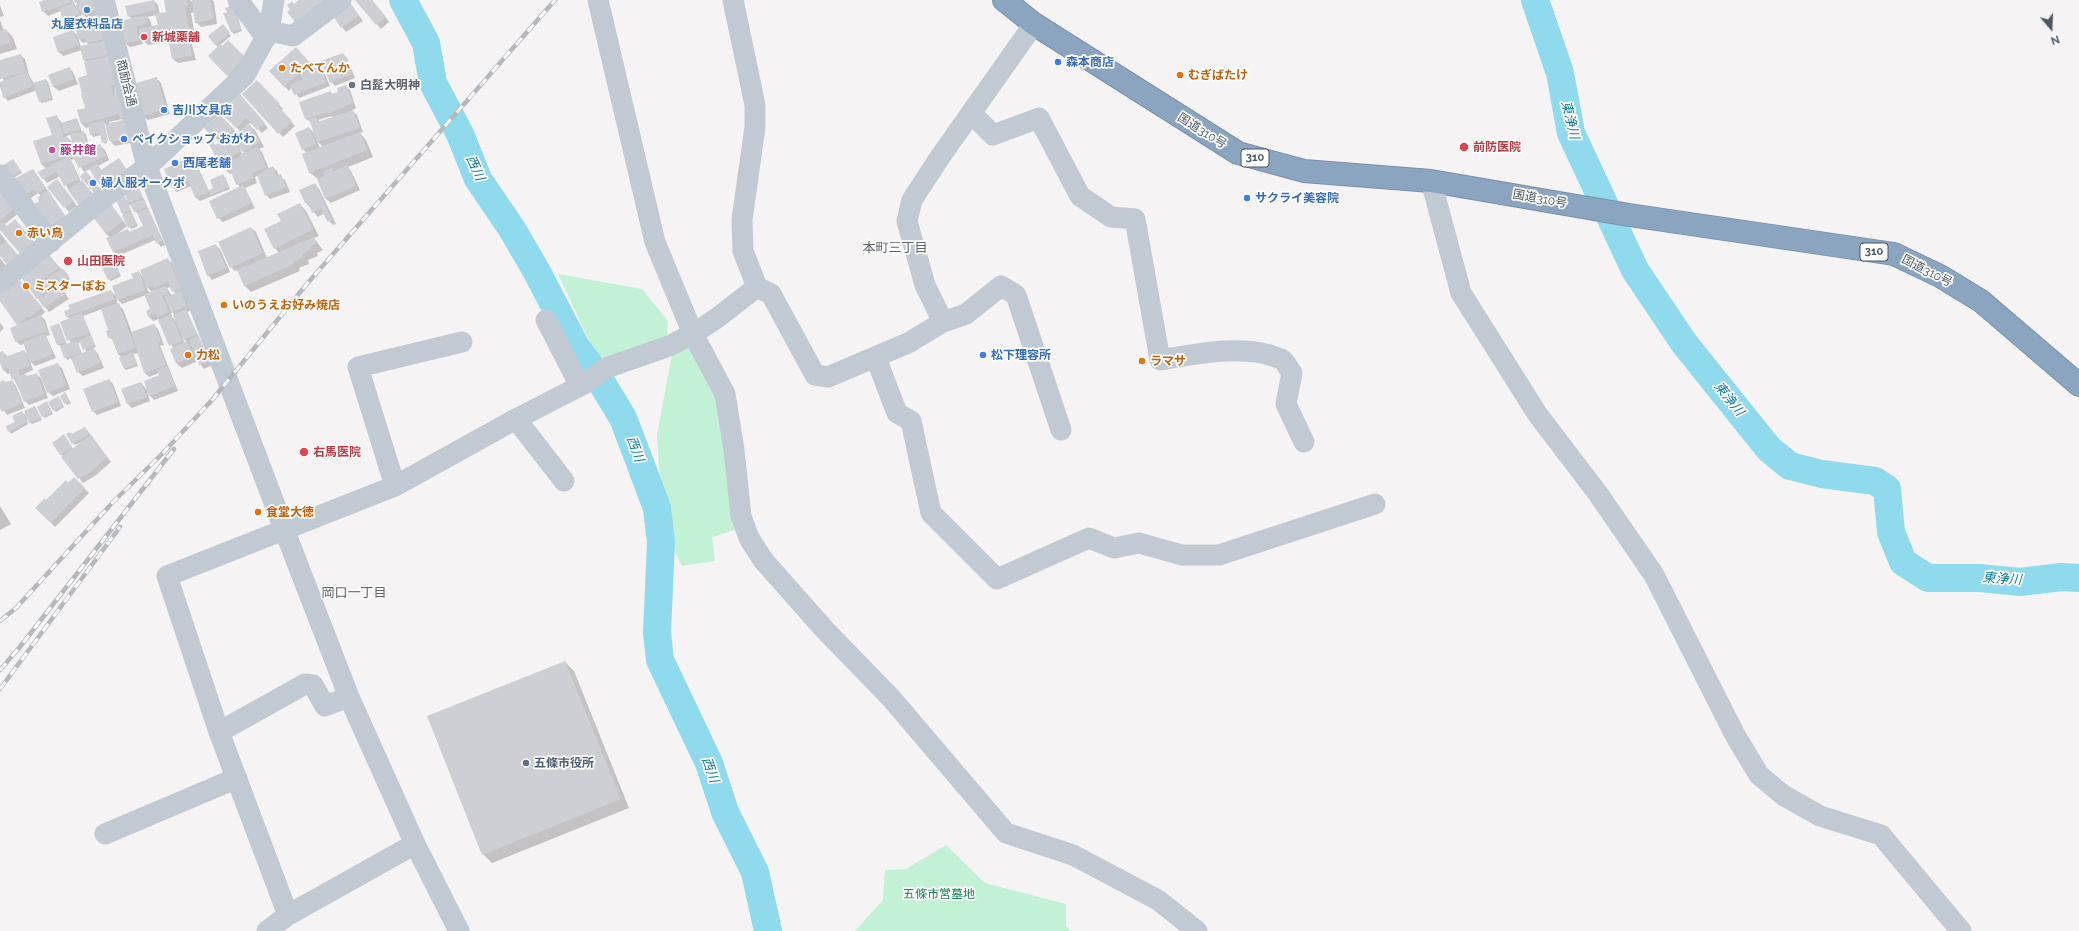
<!DOCTYPE html>
<meta charset="utf-8">
<style>
body{margin:0}
#map{position:relative;width:2079px;height:931px;overflow:hidden;background:#f5f3f3;font-family:Raleway,sans-serif}
canvas{display:block}
.north{position:absolute;left:2031px;top:8px;width:40px;height:40px;-webkit-text-stroke:3px #fff;paint-order:stroke;rotate:161deg;font-size:11px;font-weight:700;line-height:16px;text-align:center;color:#4a5661}
.north::after{content:'';display:block;margin:auto;width:14px;height:18px;background:#4a5661;clip-path:polygon(50% 0,100% 100%,50% 72%,0 100%)}
</style>
<div id="map">
<canvas width="2079" height="931"></canvas>
<div class="north">N</div>
</div>
<script>
const g = document.querySelector('canvas').getContext('2d');
g.lineJoin = 'round';
function paint(path, color) { g.fillStyle = color; g.fill(path, 'evenodd'); }
function stroke(path, color, width, dash) { g.strokeStyle = color; g.lineWidth = width; g.lineCap = dash ? 'butt' : 'round'; g.setLineDash(dash || []); g.stroke(path); }
function drawText(font, color, halo, rows, align = 'center') {
  g.font = font + ' Raleway,"Noto Sans JP",sans-serif'; g.lineWidth = 3.5; g.setLineDash([]); g.textBaseline = 'middle'; g.strokeStyle = halo; g.fillStyle = color; for (const [text, x, y, turn = 0] of rows) {
    g.save(); g.translate(x, y); g.rotate((+turn || 0) * Math.PI / 180); g.textAlign = isNaN(turn) ? turn : align; if (halo) g.strokeText(text, 0, 0); g.fillText(text, 0, 0); g.restore();
  }
}
paint(new Path2D(`
 M558,274L642,289L668,321L667,341L601,366Z
 M692,343L718,397L735,530L712,537L715,561L682,566L672,546L661,503L657,435L673,349Z
 M946,845L985,883L1066,904V926L1070,931H855L883,900L885,870L906,869Z`), '#c3f1d5');
paint(new Path2D(`
 M47,0H72L75,6L78,5L75,0L105,13L87,18L83,14L81,6L79,7L82,15L65,21L61,11L48,16L43,11Z
 M165,0H190L193,3L194,0H212L214,2L217,24L201,27L196,22L195,12L191,13L195,36L190,37L196,60L178,63L173,59L170,41L148,45L141,39L143,44L130,47L125,43L132,19L129,16L154,1L158,5L160,14L167,12ZM157,15L159,26L152,27L150,20L147,17Z
 M357,0H372L389,22L381,29Z
 M350,3L363,21L346,32L335,17Z
 M0,5L4,16L0,17Z
 M235,8L242,31L234,34L232,32Z
 M0,20L4,31L6,30L13,37L17,49L0,54Z
 M105,24L135,142L115,146L109,140L105,123H103L107,143L105,144L101,135L93,137L89,127L86,128L82,124L78,110L86,108L89,76L87,63L84,60L82,50L63,56L59,52L73,31L79,37ZM78,38L83,43L86,42L89,45L81,47ZM122,119L123,121L110,124L109,122Z
 M223,26L231,36L220,45L248,62L232,79L209,56L218,47L209,37Z
 M300,52L314,68L310,71L320,68L324,72L330,86L299,98L292,87L289,91L270,71Z
 M343,54L347,58L355,78L335,86L331,82Z
 M20,55L25,59L29,75L34,84L46,80L48,82L53,100L41,103L37,90L8,101L4,97L0,87V83L4,81L0,74V61Z
 M69,68L73,72L78,84L59,91L54,87L50,76Z
 M157,79L161,83L170,114L148,120L143,116Z
 M257,81L283,109L281,111L295,126L283,137L243,94Z
 M346,86L350,90L356,108L352,110L357,115L363,132L360,133L366,140L373,157L348,167L351,171L360,190L331,203L326,199L318,179L310,173L303,155L307,153L303,149L309,128L316,135L311,122L306,119L330,92L333,94L339,92ZM332,116L334,118L320,122L318,120ZM317,141L323,147L320,148Z
 M244,100L268,128L262,133L251,122L244,128L250,126L255,130L264,147L259,149L262,152L269,169L273,167L277,171L279,176L285,180L290,192L270,199L266,195L258,176L255,177L257,183L245,188L255,208L223,222L218,218L240,188L233,173L230,174L226,170L224,165L229,163L225,159L221,161L217,157L212,141L216,146L226,141L223,138L220,142L206,128L219,115L237,133L240,131L222,113ZM235,137L239,145L233,139ZM239,147L245,153L242,154Z
 M56,116L62,123L77,119L82,132L86,134L90,150L100,146L105,150L109,160L98,166L102,171L119,159L131,176L90,169L84,172L75,158L71,160L82,184L83,183L73,161L83,182L99,202L69,190L60,176L47,183L43,178L47,169L41,164L53,136ZM71,135L73,143L66,136ZM89,150L76,157L75,153Z
 M192,159L196,163L209,191L215,188L225,177L230,189L200,201L195,197L191,186L177,192L173,188Z
 M13,160L22,173L8,181Z
 M33,170L69,221L52,232L40,201L41,196L38,193L27,201L23,197Z
 M315,184L319,189L336,224L333,225L330,222L325,213L318,217L306,203L301,191Z
 M61,185L77,206L69,212L49,187Z
 M0,188L20,212L0,228Z
 M139,189L165,245L161,247L155,240L118,256L114,252L110,237L106,234L115,210L127,226L117,234L127,230L130,232L144,226L138,213L134,211L131,204L129,205L131,212L138,226L131,229L123,213L124,197L127,200Z
 M300,204L306,211L319,236L314,238L323,250L317,253L318,256L308,260L309,264L299,268L300,271L251,292L244,285L238,270L235,271L231,267L251,228L256,232L267,258L279,253L275,248L282,221Z
 M0,233L7,242L0,255Z
 M215,245L220,249L230,272L212,280L208,275Z
 M0,258L10,271L0,278Z
 M112,258L121,276L111,281L109,279Z
 M167,259L172,263L191,310L187,312L212,365L204,369L198,361L182,368L177,364L171,349L173,348L159,319L153,321L149,317L151,309L146,295L122,304L116,298L118,305L123,309L132,333L154,325L158,329L164,345L160,346L178,391L154,400L147,392L150,401L132,408L128,404L123,390L141,383L148,391L160,376L159,373L149,377L145,373L139,353L133,354L138,366L126,370L124,368L122,358L118,354L114,341L109,337L110,331L102,309L83,316L96,347L93,348L98,354L104,368L83,376L78,372L72,358L67,360L61,346L58,345L60,327L67,345L71,343L61,322L70,319L67,316L111,291L117,297L139,272L143,277ZM146,286L152,292L149,293ZM171,287L176,294L172,296L167,288ZM173,312L177,322L172,317L171,313ZM182,337L187,342L185,343ZM81,342L87,353L82,354L78,343Z
 M53,260L70,279L60,286L69,299L49,312L21,276ZM50,282L56,289L53,291L47,284Z
 M22,283L45,312L41,316L45,320L50,335L46,336L56,358L35,366L30,361L33,370L24,374L27,377L36,374L41,378L48,398L29,405L25,401L11,373L8,374L3,370L0,360V353L3,352L8,357L24,351L29,356L24,344L20,345L16,341L19,326L0,300V294Z
 M0,323L4,328L0,332Z
 M57,364L62,368L70,389L53,396L48,392Z
 M109,380L113,384L121,406L97,415L93,411Z
 M12,381L16,386L25,408L7,415L0,405V383Z
 M65,394L71,403L67,405L61,396Z
 M59,397L64,407L56,412L54,410Z
 M48,404L53,414L45,418L43,416Z
 M35,407L42,420L32,424L30,422Z
 M22,412L26,416L28,424L11,434L7,427L16,423Z
 M87,430L111,462L96,475L83,483L61,454L66,438L73,449L85,441L74,445L72,435Z
 M74,478L89,493L55,527L36,508Z
 M0,506L11,524L0,530Z
 M565,662L574,671L629,808L492,863L483,854Z`), '#0003');
stroke(new Path2D(`
 M403,0L426,43L433,83L460,134L478,179L512,229L537,272L576,347L597,375L623,418L639,460L657,508L661,542L657,633L660,660L709,763L725,812L755,872L768,931
 M1535,0L1560,73L1571,133L1635,270L1684,343L1769,449L1790,466L1822,474L1875,481L1887,489L1891,532L1903,562L1928,578H1980L2020,582L2062,577L2079,578`), '#90daee', 28);
paint(new Path2D(`
 M44,0H70V3L42,12L39,2Z
 M71,0H73L75,5L77,4L80,14L63,20L59,8L72,4Z
 M74,0H99L102,8L82,15L78,2L75,3Z
 M154,0L156,10L128,17L125,6Z
 M164,0H187L188,6H185L189,30L140,39L139,29L158,25L155,14L166,12Z
 M192,0H210L214,19L195,23Z
 M299,0H333L298,26L287,12L290,9L287,5L292,1L294,4Z
 M355,0H372L386,17L376,25Z
 M350,2L359,16L341,28L334,17Z
 M233,5L241,29L231,32L223,13L227,12L225,8Z
 M146,15L148,23L136,26L139,40L124,44L120,21Z
 M106,23L109,38L86,43L85,38L78,39L76,30Z
 M223,24L230,33L215,45L208,36Z
 M6,29L11,42L0,46V31Z
 M73,30L79,45L58,53L53,37Z
 M188,34L192,56L172,59L168,38Z
 M110,40L113,54L83,60L80,46Z
 M228,40L245,57L227,76L208,56L220,44L222,46Z
 M296,47L310,63L284,87L269,71Z
 M343,53L352,74L330,83L321,61Z
 M21,54L26,72L0,79V60Z
 M112,55L119,84L111,86L114,99V87L120,86L128,116L120,118L119,114L81,124L77,110L85,108L81,94L97,90L82,94L78,78L87,75L84,62Z
 M320,66L326,82L294,95L290,85L302,80L300,74Z
 M69,67L74,79L53,87L48,75Z
 M27,72L33,86L3,98L0,82Z
 M157,77L166,109L142,116L133,84Z
 M46,79L51,98L39,102L33,83Z
 M257,80L280,104L278,106L292,121L278,134L242,94Z
 M346,85L353,103L328,114V112L305,119L299,102L331,91L332,94L338,92L337,88Z
 M240,94L265,123L257,130L246,118L236,128L221,113Z
 M353,110L360,128L317,142L309,119L316,117L318,122Z
 M219,114L234,129L223,140L218,135L215,139L204,128Z
 M57,115L64,137L67,136L73,154L41,164L33,141L52,135L46,118Z
 M77,118L81,129L64,134L61,123Z
 M127,119L131,138L110,142L106,124Z
 M104,121L108,141L102,143L100,133L90,135L88,124Z
 M250,124L260,142L242,152L233,134Z
 M309,127L316,144L302,150L295,133Z
 M84,131L88,148L74,151L70,134Z
 M360,132L367,150L309,173L302,154Z
 M232,136L240,152L224,160L222,155L216,158L208,142L212,140L215,145Z
 M100,144L106,156L79,168L73,157Z
 M258,147L266,167L252,173L254,178L236,185L230,169L225,170L222,164L241,157L240,154Z
 M69,156L80,179L64,186L57,172L42,179L38,172Z
 M192,157L209,192L195,197L188,181L172,188L164,169Z
 M119,158L128,172L104,191L89,169L97,163L101,170Z
 M13,159L21,171L6,180L0,167Z
 M347,165L356,186L325,199L317,179L324,176L323,172L332,168L333,172Z
 M273,166L277,176L281,174L286,187L265,196L257,175Z
 M33,169L46,188L37,194L34,189L22,198L12,180Z
 M86,171L101,190L96,195L80,176Z
 M223,174L229,187L211,195L209,190L213,188L210,180Z
 M57,179L74,201L64,208L47,187Z
 M82,180L95,197L81,208L68,190Z
 M315,183L332,220L328,222L322,212H324L322,208L312,213L308,202L305,203L299,190Z
 M243,185L252,203L217,219L209,201Z
 M0,187L16,207L0,221Z
 M139,188L143,198L128,203L125,193Z
 M48,190L65,216L47,228L32,206L39,201L37,198Z
 M125,196L131,210L122,214L116,200Z
 M144,199L147,207L134,212L130,204Z
 M300,203L313,229L274,249L264,229L281,221L277,214Z
 M111,204L123,221L106,234L93,217Z
 M148,208L162,241L156,243L153,235L113,252L106,238L128,229L129,232L143,226L137,213Z
 M131,211L137,224L128,228L122,215Z
 M15,219L36,244L22,256L0,230V223L3,221L7,226Z
 M251,227L263,253L230,268L218,242Z
 M314,237L317,243L311,246L312,249L302,254L303,257L293,262L294,264L244,286L237,270Z
 M6,241L21,258L10,268L0,256V246Z
 M216,244L226,268L207,276L198,251Z
 M49,254L59,268L44,279L51,288L37,299L20,276Z
 M112,257L120,274L108,280L100,263Z
 M168,258L181,289L172,292L168,282L154,288L153,285L147,288L140,270Z
 M62,268L69,276L54,288L47,279Z
 M139,271L145,290L117,300L112,286L133,278L131,274Z
 M18,278L42,307L29,318L28,316L17,325L0,301V292Z
 M60,285L66,294L44,308L38,299Z
 M166,286L169,294L162,296L169,312L157,317L156,314L148,317L146,311L150,309L144,294Z
 M111,290L115,299L66,317L64,311L70,309L68,305Z
 M181,291L187,306L171,312L165,297Z
 M119,303L135,348L118,354L111,337L108,338L106,331L108,330L101,309Z
 M186,309L197,334L184,340L173,315Z
 M82,313L89,333L67,341L60,322Z
 M171,314L182,341L169,346L158,320Z
 M41,315L47,331L15,342L10,328Z
 M59,323L66,342L57,345L50,327Z
 M154,324L161,341L157,342L166,365L144,373L131,332Z
 M45,334L53,354L30,363L23,342Z
 M91,335L95,345L83,350L79,340Z
 M199,336L209,361L199,365L189,340Z
 M77,340L81,353L64,358L60,346Z
 M187,341L194,356L176,364L170,349Z
 M94,348L100,363L77,373L71,358Z
 M24,350L30,366L18,370L20,376L25,374L27,376L37,373L44,394L24,402L15,378L12,380L8,368L3,370L0,363V352L3,351L5,357Z
 M133,352L137,364L124,369L119,358Z
 M58,363L66,385L47,393L38,370Z
 M167,366L175,386L149,396L144,381L159,375L157,370Z
 M109,379L118,402L92,412L83,389Z
 M4,380L6,383L12,380L22,403L2,412L0,408V382Z
 M141,382L147,397L127,404L121,389Z
 M65,392L70,401L64,404L60,396Z
 M59,396L63,405L53,411L48,402Z
 M47,401L52,412L42,417L37,407Z
 M35,406L41,418L29,423L24,411Z
 M22,411L27,422L8,432L6,426L15,422L12,416Z
 M85,427L89,434L72,444L66,434L70,432L72,434Z
 M64,434L72,447L60,455L52,443Z
 M91,435L107,457L92,471L78,479L61,457Z
 M74,477L85,488L51,523L35,508L44,499L46,500L66,480L68,483Z
 M565,661L621,799L482,855L427,716Z`), '#cdcfd5');
const highway = new Path2D(`
 M1004,0L1034,24L1238,153L1304,171L1431,181L1629,215L1894,254L1940,276L1981,301L2079,385`);
stroke(highway, '#7690ad', 24);
stroke(new Path2D(`
 M104,0L147,167L284,529L349,697L415,844L459,931
 M238,0L266,38
 M598,0L655,242L693,334L725,394L734,450L741,516L749,538L763,560L825,630L891,698L1006,833L1073,855L1158,900L1197,931
 M733,0L755,105V127L742,220L743,251L757,287L771,294L815,375L828,377L908,343L943,322L925,285L907,221L912,200L940,157L1034,24
 M269,31L293,36L341,0
 M971,113L993,135L1039,118L1080,196L1111,217L1135,219L1160,360C1195,354 1246,343 1281,359C1285,361 1289,369 1292,373L1286,404L1304,442
 M0,175L51,242
 M1431,181L1461,293L1538,415L1599,495L1654,575L1735,735L1759,775L1783,795L1820,816L1881,835L1961,931
 M0,283L102,199L147,167L245,75L269,31L274,0
 M546,320L580,386
 M943,322L966,314L1001,286L1016,295L1061,430
 M876,358L897,413L911,421L931,513L997,579L1089,538L1114,548L1139,543L1182,555H1219L1375,504
 M516,419L564,481
 M395,486L358,367L462,342
 M219,732L305,684L313,685L325,706L349,697
 M105,834L237,778
 M288,915L219,732L167,576L395,486L516,419L584,384L606,368L669,346L693,334L717,318L757,287
 M267,931L288,915L415,844`), '#c1cad2', 21);
stroke(highway, '#8ba5c1', 22);
const rail = new Path2D(`
 M0,621L16,608L113,502L162,454L212,400L306,285L555,0
 M0,670L19,648L174,449
 M0,689L120,527`);
stroke(rail, '#b5b8bd', 4.5);
stroke(rail, '#fff', 3, [9]);
for (const [x, y, r, color] of [
 [87,10,4,"#3f7fe0"],
 [144,37,4,"#e0444e"],
 [1058,62,4,"#3f7fe0"],
 [282,68,4,"#e8710a"],
 [1180,75,4,"#e8710a"],
 [352,85,4,"#6b7280"],
 [164,110,4,"#3f7fe0"],
 [124,139,4,"#3f7fe0"],
 [1464,147,5,"#e0444e"],
 [52,150,4,"#d1479c"],
 [175,163,4,"#3f7fe0"],
 [93,183,4,"#3f7fe0"],
 [1247,198,4,"#3f7fe0"],
 [19,233,4,"#e8710a"],
 [68,261,5,"#e0444e"],
 [26,286,4,"#e8710a"],
 [224,305,4,"#e8710a"],
 [188,355,4,"#e8710a"],
 [983,355,4,"#3f7fe0"],
 [1142,361,4,"#e8710a"],
 [304,452,5,"#e0444e"],
 [258,512,4,"#e8710a"],
 [526,763,4,"#5c6f8a"]
]) { const dot = new Path2D(); dot.arc(x, y, r, 0, 2 * Math.PI); g.fillStyle = color; g.fill(dot); stroke(dot, '#fff', 1.5); }
for (const [x, y, w] of [
 [1255,158,28],
 [1874,252,28]
]) { const box = new Path2D(); box.roundRect(x - w / 2, y - 9, w, 18, 3); g.fillStyle = '#fff'; g.fill(box); stroke(box, '#4a5661', 1); }
drawText('bold 11px', '#4a5661', null, [
 ["310",1255,158],
 ["310",1874,252]
]);
drawText('bold 12px', '#366cbe', '#fff', [
 ["丸屋衣料品店",87,24,"center"],
 ["森本商店",1066,62],
 ["吉川文具店",172,110],
 ["ベイクショップ おがわ",132,139],
 ["西尾老舗",183,163],
 ["婦人服オークボ",101,183],
 ["サクライ美容院",1255,198],
 ["松下理容所",991,355]
], 'left');
drawText('bold 12px', '#be3a42', '#fff', [
 ["新城薬舗",152,37],
 ["前防医院",1473,147],
 ["山田医院",77,261],
 ["右馬医院",313,452]
], 'left');
drawText('bold 12px', '#c56008', '#fff', [
 ["たべてんか",290,68],
 ["むぎばたけ",1188,75],
 ["赤い鳥",27,233],
 ["ミスターぽお",34,286],
 ["いのうえお好み焼店",232,305],
 ["力松",196,355],
 ["ラマサ",1150,361],
 ["食堂大徳",266,512]
], 'left');
drawText('12px', '#4a5661', '#fff', [
 ["商励会通",126,83,76],
 ["国道310号",1202,131,32],
 ["国道310号",1540,199,10],
 ["国道310号",1927,271,27]
]);
drawText('bold 12px', '#5b616d', '#fff', [
 ["白髭大明神",360,85]
], 'left');
drawText('bold 12px', '#b23c85', '#fff', [
 ["藤井館",60,150]
], 'left');
drawText('bold 12px', '#4e5e75', '#fff', [
 ["五條市役所",534,763]
], 'left');
drawText('12px', '#17864f', '#fff', [
 ["五條市営墓地",939,894]
]);
drawText('italic 13px', '#0c7c9b', '#fff', [
 ["東浄川",1570,120,76],
 ["西川",475,168,65],
 ["東浄川",1729,399,51],
 ["西川",635,449,69],
 ["東浄川",2002,579,4],
 ["西川",710,770,70]
]);
drawText('13px', '#5f6368', '#fff', [
 ["本町三丁目",895,248],
 ["岡口一丁目",354,593]
]);
</script>
